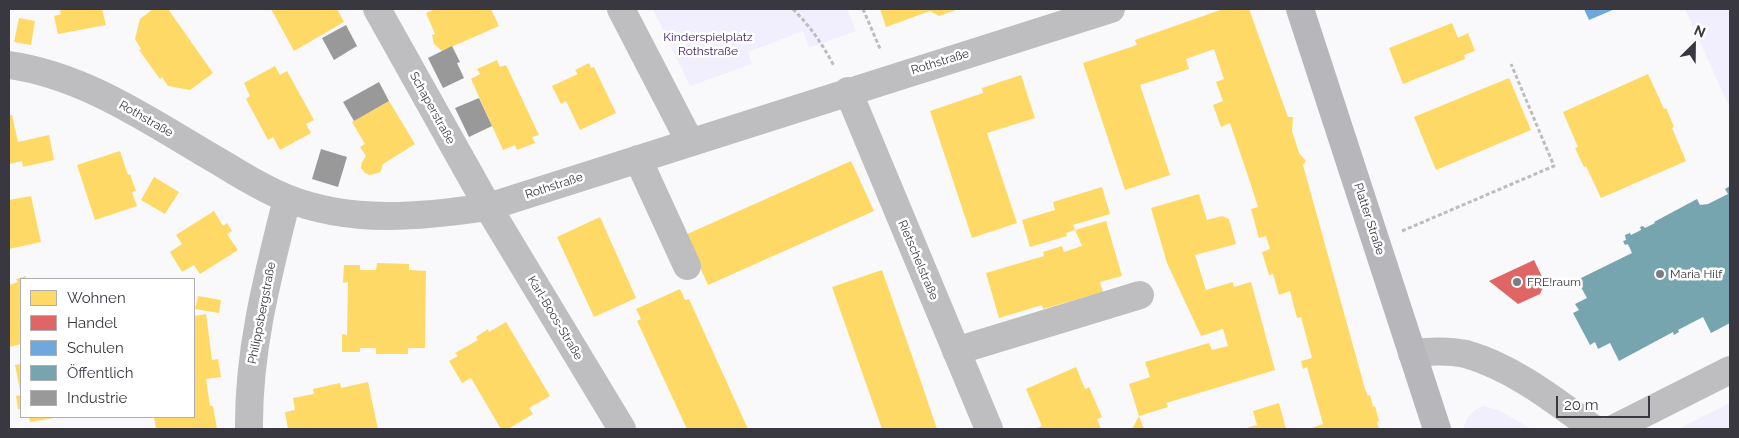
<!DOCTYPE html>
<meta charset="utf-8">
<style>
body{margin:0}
#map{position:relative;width:1739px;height:438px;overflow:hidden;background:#f9f8fb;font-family:Raleway,sans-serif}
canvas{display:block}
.frame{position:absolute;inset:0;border:10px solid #39373f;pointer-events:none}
.legend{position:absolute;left:20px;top:278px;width:175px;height:140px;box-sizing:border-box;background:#fff;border:1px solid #b0afb2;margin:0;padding:6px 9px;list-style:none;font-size:15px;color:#39373f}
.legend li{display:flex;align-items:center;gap:10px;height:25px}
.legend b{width:25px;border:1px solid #b0afb2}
.north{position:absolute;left:1669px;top:20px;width:50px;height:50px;-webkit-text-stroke:4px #fff;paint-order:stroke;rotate:23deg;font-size:14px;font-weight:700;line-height:20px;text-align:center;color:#39373f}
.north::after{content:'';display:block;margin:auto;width:18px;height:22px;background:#39373f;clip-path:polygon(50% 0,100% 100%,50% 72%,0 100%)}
.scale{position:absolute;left:1556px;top:396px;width:94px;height:22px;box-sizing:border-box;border:2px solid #39373f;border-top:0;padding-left:6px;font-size:15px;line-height:18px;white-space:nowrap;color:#39373f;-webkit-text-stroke:4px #fff;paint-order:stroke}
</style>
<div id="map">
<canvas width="1739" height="438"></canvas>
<div class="frame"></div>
<ul class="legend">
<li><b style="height:14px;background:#ffd966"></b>Wohnen</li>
<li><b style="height:14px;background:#e06666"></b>Handel</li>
<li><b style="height:14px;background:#6fa8dc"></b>Schulen</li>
<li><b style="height:14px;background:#76a5af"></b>Öffentlich</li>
<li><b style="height:14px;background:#999"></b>Industrie</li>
</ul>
<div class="north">N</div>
<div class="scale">20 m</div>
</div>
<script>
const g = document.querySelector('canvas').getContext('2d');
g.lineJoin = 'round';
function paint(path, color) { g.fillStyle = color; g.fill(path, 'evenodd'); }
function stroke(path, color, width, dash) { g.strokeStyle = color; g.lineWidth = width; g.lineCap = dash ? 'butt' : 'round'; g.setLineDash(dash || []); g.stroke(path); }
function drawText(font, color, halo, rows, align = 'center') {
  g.font = font + ' Raleway,sans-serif'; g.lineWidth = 5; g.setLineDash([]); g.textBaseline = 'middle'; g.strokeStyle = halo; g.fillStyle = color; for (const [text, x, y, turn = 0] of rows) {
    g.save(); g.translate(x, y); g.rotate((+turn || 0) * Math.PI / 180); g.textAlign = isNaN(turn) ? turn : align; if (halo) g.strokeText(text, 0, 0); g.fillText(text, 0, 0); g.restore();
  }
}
paint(new Path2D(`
 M653,9H847L856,31L809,48L803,31L748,52L752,64L690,86Z
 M1685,9H1730L1729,106Z
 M1730,403V429H1678Z
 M1483,406L1500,411L1532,429H1463C1467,418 1471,410 1483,406Z`), '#f1eefd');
paint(new Path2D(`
 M60,9H102L106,25L58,34L54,16L61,14Z
 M153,9H168L213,73L190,90L168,86L162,77L160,79L139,50L141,49L135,39L140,19Z
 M271,9H337L344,22L294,51Z
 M435,9H491L499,26L442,51L434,44L432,35L435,34L426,13Z
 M880,9H959L939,16L930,11L886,27Z
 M1223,9H1249L1288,117H1293L1292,131L1299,153L1306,161L1303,165L1365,389L1368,396L1370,395L1373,407L1375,406L1379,421L1377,422L1379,429H1309L1323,424L1307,367L1303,369L1301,361L1312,358L1301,317L1297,318L1290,291L1279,295L1273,274L1269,275L1262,252L1270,249L1266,236L1259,238L1251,209L1258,207L1250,182L1230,123L1221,127L1213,105L1223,101L1216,82L1224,79L1214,49L1186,59L1189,69L1140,85L1170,175L1125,190L1083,63L1137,45L1135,40Z
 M19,18L35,21L31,45L14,42Z
 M1452,23L1458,38L1468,33L1475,51L1464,55L1465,59L1403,84L1389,48Z
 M497,60L500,67L506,65L539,135L532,137L535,143L517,150L515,145L503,150L471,79L480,74L477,69Z
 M589,63L591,68L594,67L616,113L580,130L566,101L561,104L552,86L578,74L575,70Z
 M275,66L280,75L287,71L314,120L306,124L311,133L280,150L273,137L268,140L246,99L250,96L244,83Z
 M1648,74L1664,109L1666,108L1674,127L1672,128L1686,161L1601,198L1586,166L1584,167L1575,148L1578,147L1563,112Z
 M1021,75L1035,118L987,133L1017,223L972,238L930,111L983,93L982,88Z
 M1509,78L1531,130L1436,170L1414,117Z
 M389,101L415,144L383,164L381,171L378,173L370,175L365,173L361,168L362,162L366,156L360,147L365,144L352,122Z
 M9,115H12L18,142L49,135L54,160L23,167L22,161L9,164Z
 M120,151L128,175L130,174L136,191L132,192L137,206L95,220L77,165Z
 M851,161L874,211L708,285L685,235Z
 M154,177L179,192L165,214L141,200Z
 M1102,187L1110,214L1073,225L1075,230L1066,233L1067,236L1030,247L1022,220L1055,210L1053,202Z
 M1199,194L1207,220L1222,216L1229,219L1236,244L1195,255L1206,290L1233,282L1234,287L1251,282L1275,370L1166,403L1168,407L1139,416L1129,384L1150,377L1145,362L1209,343L1212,350L1228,346L1223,329L1201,336L1167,263L1151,208Z
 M31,196L41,242L9,249V200Z
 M214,211L223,226L227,223L232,231L227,234L238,250L200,274L194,265L182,272L170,252L182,244L176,235Z
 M600,217L636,298L594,317L557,237Z
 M1106,221L1122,276L1100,282L1103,292L1043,309L1042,305L999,318L986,273L1044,256L1043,252L1062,246L1064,252L1082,246L1075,230Z
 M377,263L409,264V270L426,271L425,348H408V354H376V348H360V352H342V334L347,335L348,282L343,283L344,265H360V270H376Z
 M882,270L919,376L937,429H882L832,287Z
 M26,276V279H21V344L9,347V285L18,282L16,279Z
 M680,289L685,300L689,299L748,429H687L637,321L641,319L636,309Z
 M198,296L221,300L219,313L195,309Z
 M206,314L212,360L218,359L221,377L206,379L210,406H213L217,429H156L154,417H194V316Z
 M506,322L550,396L529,408L533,414L508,429H501L471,378L462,383L449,361L458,356L455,353L478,340L476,337L488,329L489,332Z
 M21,364V390H20L15,365Z
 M1076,367L1085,389L1089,387L1102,417L1097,419L1101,429H1035L1042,426L1026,389Z
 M368,382L378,429H288L285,412L295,410L293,398L314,394L313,389L340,383L341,388Z
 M21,395V409H18L16,396Z
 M1279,403L1286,429H1243L1257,425L1253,411Z
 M1139,416L1144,429H1132Z
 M29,417H54V418L30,422Z`), '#ffd966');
paint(new Path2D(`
 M1534,260L1545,283L1540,294L1518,304L1489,281Z`), '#e06666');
paint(new Path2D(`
 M1584,9H1615L1589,20Z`), '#6fa8dc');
paint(new Path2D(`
 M1730,186V323L1711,333L1703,317L1678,330L1679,332L1674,335L1673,332L1619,361L1610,343L1598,349L1595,342L1590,345L1573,313L1579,310L1575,304L1587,298L1577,280L1632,253L1628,244L1625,245L1623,241L1626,240L1625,235L1630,233L1631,235L1641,230L1640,227L1643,226L1645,228L1655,223L1654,222L1697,199L1700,205L1708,204L1728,194L1725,189Z`), '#76a5af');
paint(new Path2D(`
 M346,25L357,46L334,60L322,38Z
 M452,46L460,62L457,63L464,78L443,88L428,58Z
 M379,82L389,101L354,121L343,102Z
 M479,98L492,126L469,137L455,108Z
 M321,149L347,157L338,187L312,179Z`), '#999');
stroke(new Path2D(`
 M793,9C810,26 823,45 834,66
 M863,9L881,51
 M1402,231L1554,166L1511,64`), '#bdbcbf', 3, [4, 2.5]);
stroke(new Path2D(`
 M377,9L488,207L622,429
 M621,9L690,142
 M9,65C88,76 155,125 223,164C244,177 264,189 286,198C351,224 421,217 488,207L1111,9
 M848,91L989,429
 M638,159L687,266
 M956,351L1140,295
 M1412,353C1430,351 1448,350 1466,354C1514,368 1554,400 1594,429
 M249,429C248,350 268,275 287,199
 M1613,429L1730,370`), '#bebdc0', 28);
stroke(new Path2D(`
 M1300,9L1437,429`), '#b7b6ba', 28);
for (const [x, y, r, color] of [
 [1660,274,5,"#7c7b81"],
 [1517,282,5,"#7c7b81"]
]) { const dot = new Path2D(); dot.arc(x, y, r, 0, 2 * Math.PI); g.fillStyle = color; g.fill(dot); stroke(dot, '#fff', 2); }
drawText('12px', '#3a1969', '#fff', [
 ["Kinderspielplatz",708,37],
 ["Rothstraße",708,51]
]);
drawText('12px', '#39373f', '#fff', [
 ["Rothstraße",940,62,-17],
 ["Schaperstraße",432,108,61],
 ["Rothstraße",146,119,30],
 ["Rothstraße",554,186,-18],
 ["Platter Straße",1369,219,72],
 ["Rietschelstraße",918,260,67],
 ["Philippsbergstraße",262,313,-79],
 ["Karl-Boos-Straße",555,318,59]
]);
drawText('12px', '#39373f', '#fff', [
 ["Maria Hilf",1670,274],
 ["FRE!raum",1527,282]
], 'left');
</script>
